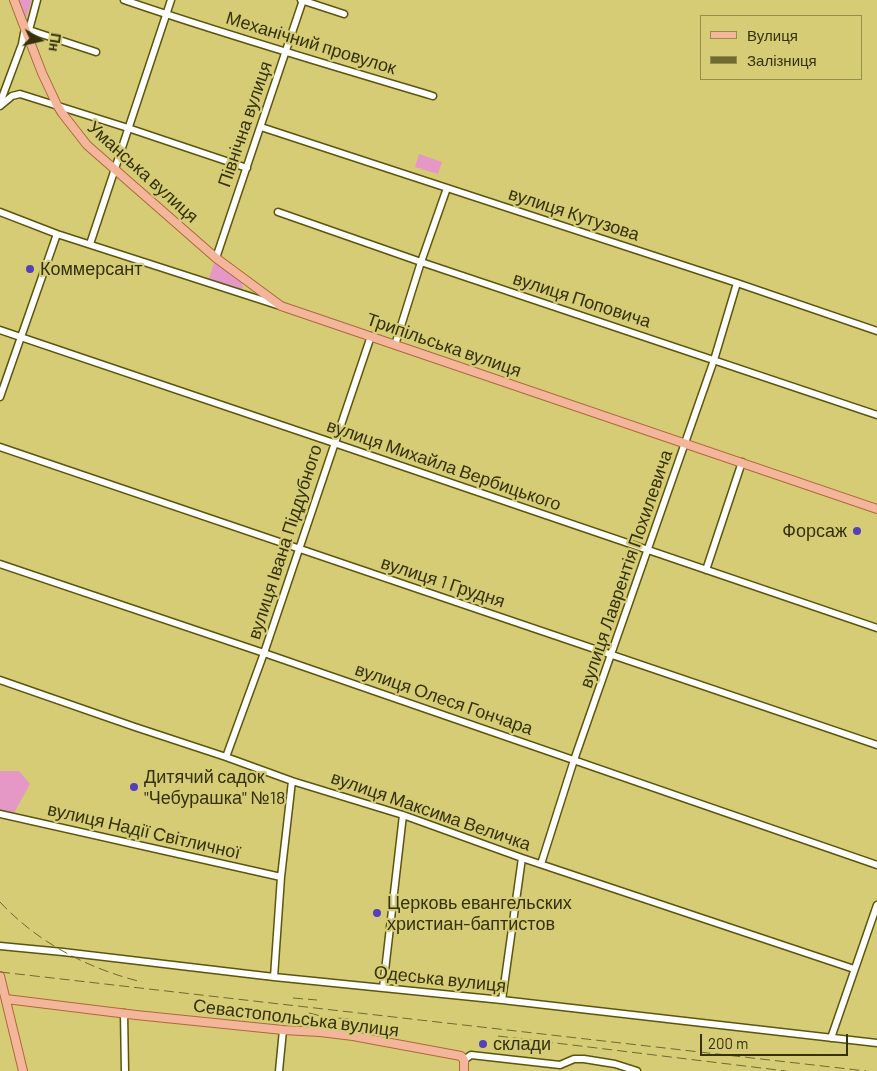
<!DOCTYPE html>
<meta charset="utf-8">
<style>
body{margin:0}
#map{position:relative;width:877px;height:1071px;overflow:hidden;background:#d5cc75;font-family:Barlow,sans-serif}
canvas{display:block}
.legend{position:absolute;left:700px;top:15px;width:162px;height:65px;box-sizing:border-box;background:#d5cc75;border:1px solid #958e4b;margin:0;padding:6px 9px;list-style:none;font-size:15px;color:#35310c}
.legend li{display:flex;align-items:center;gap:10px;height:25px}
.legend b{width:25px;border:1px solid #958e4b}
.north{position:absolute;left:15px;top:15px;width:50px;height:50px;-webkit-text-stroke:4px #d5cc75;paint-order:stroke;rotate:99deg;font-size:14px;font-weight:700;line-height:20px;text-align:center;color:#35310c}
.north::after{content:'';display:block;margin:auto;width:18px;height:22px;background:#35310c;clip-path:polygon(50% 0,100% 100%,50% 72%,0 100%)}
.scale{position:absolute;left:700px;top:1034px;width:148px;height:22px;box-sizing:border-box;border:2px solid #35310c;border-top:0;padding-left:6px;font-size:15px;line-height:18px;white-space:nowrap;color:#35310c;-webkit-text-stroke:4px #d5cc75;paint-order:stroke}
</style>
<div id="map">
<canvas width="877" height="1071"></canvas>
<ul class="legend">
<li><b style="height:6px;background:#f4b69b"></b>Вулиця</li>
<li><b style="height:6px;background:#6f6932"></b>Залізниця</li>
</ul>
<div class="north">Пн</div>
<div class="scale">200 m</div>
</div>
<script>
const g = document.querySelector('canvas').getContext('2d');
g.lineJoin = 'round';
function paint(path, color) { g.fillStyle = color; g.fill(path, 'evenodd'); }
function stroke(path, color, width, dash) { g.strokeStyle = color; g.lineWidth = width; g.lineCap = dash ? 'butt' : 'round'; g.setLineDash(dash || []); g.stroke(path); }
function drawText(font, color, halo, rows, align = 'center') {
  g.font = font + ' Barlow,sans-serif'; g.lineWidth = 4.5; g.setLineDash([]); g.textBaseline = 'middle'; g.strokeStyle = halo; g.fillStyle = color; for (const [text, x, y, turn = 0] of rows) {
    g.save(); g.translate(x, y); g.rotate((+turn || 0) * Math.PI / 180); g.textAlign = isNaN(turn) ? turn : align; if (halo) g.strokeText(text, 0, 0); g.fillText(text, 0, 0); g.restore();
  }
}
paint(new Path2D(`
 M19,0H32L26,18Z
 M419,154L442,162L438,174L415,167Z
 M215,260L241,281L243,287L242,289H237L208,281Z
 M0,771H19L30,784L14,813L0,811Z`), '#e598c5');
const minor = new Path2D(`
 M124,0C226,35 329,65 433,96
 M301,0L344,14
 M29,30L96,52
 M0,103L22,44L24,33L29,30L37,0
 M0,106L12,96L20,94L128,128L247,168
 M261,127L737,283L877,331
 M0,212L57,234L277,305
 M278,212L421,262L877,415
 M90,244L171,0
 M216,258L303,0
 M0,330L334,443L877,628
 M395,345L421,262L447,188
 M0,397L57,234
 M0,447C292,547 585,645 877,745
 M0,564L264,653L877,865
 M706,570L742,462
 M0,680L135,727L226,757L292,781L403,815L522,858L854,969
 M226,757L264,653L371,336
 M0,814L281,877
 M541,864L574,760L714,360L737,283
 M0,946L63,952L274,977L502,1000L877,1043
 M274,977L281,877L292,781
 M383,988L403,815
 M502,1000L522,858
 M124,1013L125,1071
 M831,1038L877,905
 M464,1060L471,1055L560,1065L574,1059H584L615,1064L637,1071
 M279,1071L283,1030`);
const major = new Path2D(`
 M14,0L42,73L57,105L62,113L87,145L216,258L281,306L877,509
 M0,976L23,1071
 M6,999L136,1015L283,1030L320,1032L353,1036L461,1056L464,1060V1071`);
stroke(minor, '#5c550d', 9);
stroke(major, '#ad683d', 10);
stroke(minor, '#fff', 6);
stroke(major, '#f4b69b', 8);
stroke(new Path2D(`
 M0,902C38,943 89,969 142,982
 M0,972L866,1071
 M293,998L317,1000
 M309,1013L325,1017L349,1019
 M498,1036L786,1071`), '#6f6932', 1, [10, 5]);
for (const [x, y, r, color] of [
 [30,269,5,"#5341b9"],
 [857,531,5,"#5341b9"],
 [134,787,5,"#5341b9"],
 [377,913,5,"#5341b9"],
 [483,1044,5,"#5341b9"]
]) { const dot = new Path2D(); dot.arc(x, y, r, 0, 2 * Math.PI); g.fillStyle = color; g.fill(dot); stroke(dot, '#d5cc75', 2); }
drawText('18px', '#35310c', '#d5cc75', [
 ["Механічний провулок",311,43,17],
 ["Північна вулиця",245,124,-71],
 ["Уманська вулиця",143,172,42],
 ["вулиця Кутузова",574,214,18],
 ["вулиця Поповича",582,300,18],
 ["Трипільська вулиця",444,345,19],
 ["вулиця Михайла Вербицького",444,465,19],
 ["вулиця Івана Піддубного",285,542,-72],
 ["вулиця Лаврентія Похилевича",626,569,-71],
 ["вулиця 1 Грудня",443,582,18],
 ["вулиця Олеся Гончара",444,699,19],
 ["вулиця Максима Величка",431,811,19],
 ["вулиця Надії Світличної",144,831,13],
 ["Одеська вулиця",440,979,6],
 ["Севастопольська вулиця",296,1018,7]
]);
drawText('18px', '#35310c', '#d5cc75', [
 ["Коммерсант",40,269],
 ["Форсаж",847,531,"right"],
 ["Дитячий садок",144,777],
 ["\"Чебурашка\" №18",144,798],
 ["Церковь евангельских",387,903],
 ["христиан-баптистов",387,924],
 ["склади",493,1044]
], 'left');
</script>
